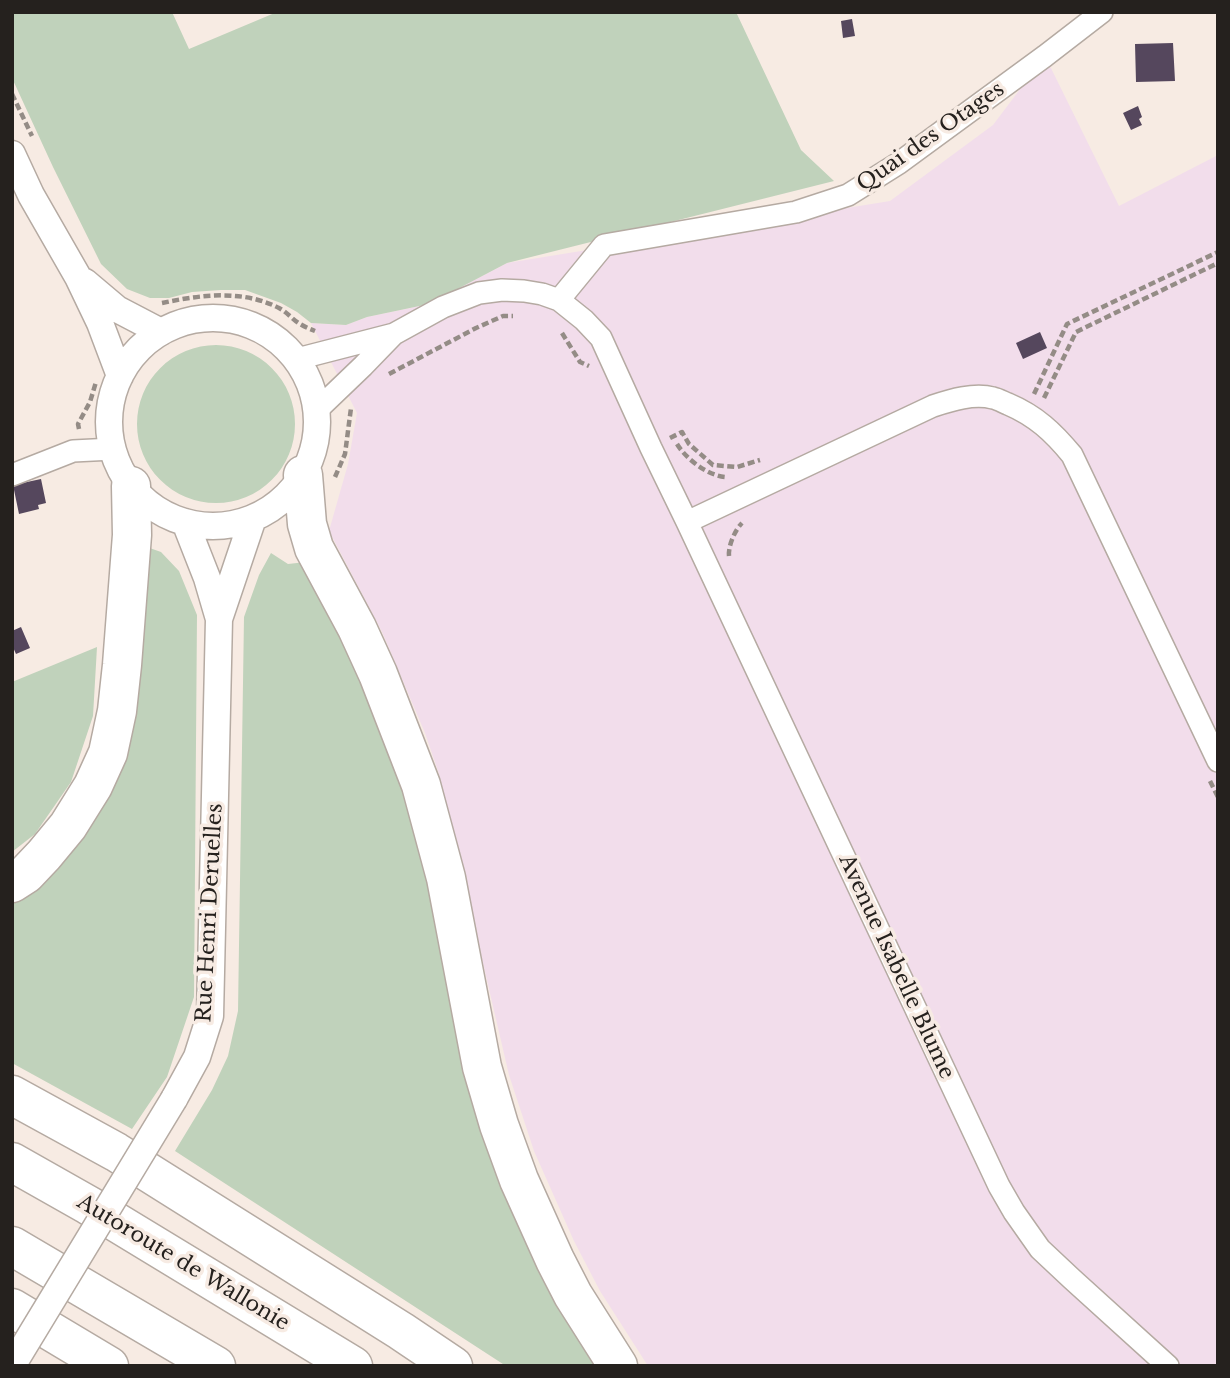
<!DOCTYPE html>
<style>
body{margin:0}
#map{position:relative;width:1230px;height:1378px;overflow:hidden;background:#f7ebe3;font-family:"Libre Baskerville",serif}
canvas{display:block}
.frame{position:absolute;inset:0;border:14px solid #25211e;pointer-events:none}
</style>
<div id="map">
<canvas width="1230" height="1378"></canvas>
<div class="frame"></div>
</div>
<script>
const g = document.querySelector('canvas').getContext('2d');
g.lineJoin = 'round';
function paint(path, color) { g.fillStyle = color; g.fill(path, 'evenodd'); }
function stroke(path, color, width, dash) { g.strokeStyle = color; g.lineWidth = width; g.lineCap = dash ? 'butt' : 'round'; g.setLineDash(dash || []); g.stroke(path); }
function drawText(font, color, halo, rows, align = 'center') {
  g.font = font + ' "Libre Baskerville",serif'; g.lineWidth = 7; g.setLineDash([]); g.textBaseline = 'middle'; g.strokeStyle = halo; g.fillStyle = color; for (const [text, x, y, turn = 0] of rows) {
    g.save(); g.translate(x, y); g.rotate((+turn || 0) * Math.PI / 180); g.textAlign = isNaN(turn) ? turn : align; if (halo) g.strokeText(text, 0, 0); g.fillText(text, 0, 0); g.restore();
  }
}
paint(new Path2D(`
 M1045,56L1119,206L1218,155V1366H648L600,1291L574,1241L534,1151L509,1075L439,774L425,733L382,632L329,531L348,464L357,413L311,323L346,325L367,317L429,304L507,263L890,201L993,125Z`), '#f2ddeb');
paint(new Path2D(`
 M12,12H172L189,49L277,12H736L801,150L834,181L507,263L429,304L367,317L346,325L311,323L297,312L281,303L245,290H221L192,292L169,298H150L127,289L101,264L53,167L12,78Z
 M137 424a79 79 0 1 1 158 0a79 79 0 1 1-158 0Z
 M144,546L161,552L179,571L197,615L194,997L167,1077L132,1129L12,1063V901L88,824Z
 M271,553L288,564L306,562L382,718L434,883L600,1366H506L175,1151L212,1090L228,1056L238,1011L244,617L259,575Z
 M97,647L93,716L71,782L35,834L12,852V682Z`), '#c0d2bb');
paint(new Path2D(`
 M852,19L855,36L843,38L841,21Z
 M1173,43L1175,81L1136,82L1135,44Z
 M1138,106L1142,117L1139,119L1142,125L1131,130L1123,113Z
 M1040,332L1047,348L1023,359L1016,343Z
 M41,479L46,503L38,505L39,509L19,514L13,485Z
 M21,627L30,648L16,654L12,645V631Z`), '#55475d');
const minor = new Path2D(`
 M559,300L604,245L796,212L848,195L899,163L1045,56L1102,12
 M297,359L394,334L443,307L479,293L502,290L524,291L542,294L559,300L584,320L601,338L651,448L687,522L999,1186L1014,1212L1040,1249L1072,1279L1168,1366
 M316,411L363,366L394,334
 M12,475L73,451L113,449
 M687,522L933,406C951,400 974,393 993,398C998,399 1003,402 1008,404C1036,416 1053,432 1072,455L1218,761`);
const tertiary = new Path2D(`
 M12,154L31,195L78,277L100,323L120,376
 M85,282L117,309L161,332
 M109 422a104 104 0 1 1 208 0a104 104 0 1 1-208 0Z
 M185,522L207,578L219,619
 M174,1099L197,1057L210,1016L219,619L253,518`);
const motorway = new Path2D(`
 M303,475L307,524L314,548L357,628L378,674L421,785L446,878L482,1067L499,1125L519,1180L555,1260L573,1295L618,1366
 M12,883L26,874L44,855L68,826L93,786L108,753L117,711L122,665L132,535L131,486
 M12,1095L116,1152L401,1331L453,1366
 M12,1162L88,1205L353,1366
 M12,1246L216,1366
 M12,1308L109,1366`);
stroke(minor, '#b5aaa2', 24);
stroke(tertiary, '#b5aaa2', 29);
stroke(motorway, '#b5aaa2', 41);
stroke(new Path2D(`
 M12,94L32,136
 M162,303C200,295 242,289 279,308C287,312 293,320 300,324C305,327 310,329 315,331
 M562,333L580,362L589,366
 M389,374L476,328L503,316H513
 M1034,394L1067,324L1218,252
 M1044,398L1076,332L1218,263
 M79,429L78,424L90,402L96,382
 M670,438L682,432L689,444L713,465L737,467L760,460
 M677,444C686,459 708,476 726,477
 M335,477L345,454L351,408
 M729,556C728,546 735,530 742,523
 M1210,781L1218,797`), '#948c86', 4.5, [7, 3.5]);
stroke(minor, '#fff', 21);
stroke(tertiary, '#fff', 26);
stroke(motorway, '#fff', 38);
const tertiaryBridge = new Path2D(`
 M12,1366L174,1099`);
stroke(tertiaryBridge, '#b5aaa2', 29, []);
stroke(tertiaryBridge, '#fff', 26);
drawText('21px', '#25211e', '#f7ebe3', [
 ["Quai des Otages",931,137,-35],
 ["Rue Henri Deruelles",210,913,-87],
 ["Avenue Isabelle Blume",896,967,65],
 ["Autoroute de Wallonie",183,1263,31]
]);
</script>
